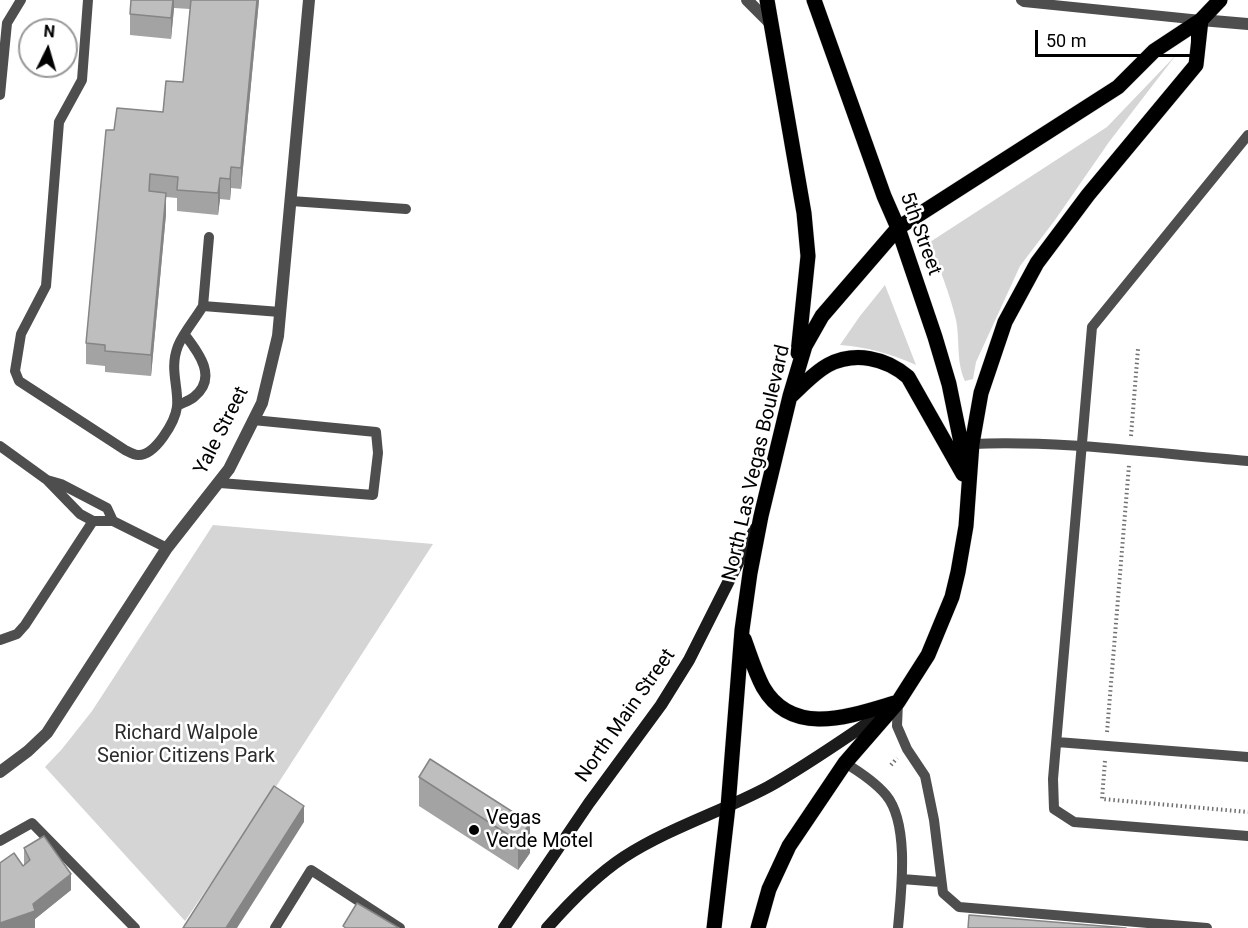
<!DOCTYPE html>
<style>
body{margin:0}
#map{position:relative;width:1248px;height:928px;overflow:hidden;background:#fff;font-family:Roboto,sans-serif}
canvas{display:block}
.north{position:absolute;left:18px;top:18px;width:60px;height:60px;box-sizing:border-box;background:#fff;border:2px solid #999;border-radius:50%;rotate:5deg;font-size:16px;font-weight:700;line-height:24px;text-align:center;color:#000}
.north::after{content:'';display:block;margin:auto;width:21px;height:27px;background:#000;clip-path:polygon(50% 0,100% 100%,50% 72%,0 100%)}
.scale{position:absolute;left:1035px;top:30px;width:159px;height:27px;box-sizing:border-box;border:3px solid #000;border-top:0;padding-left:8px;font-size:18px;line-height:21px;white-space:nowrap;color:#000;-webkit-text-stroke:4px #fff;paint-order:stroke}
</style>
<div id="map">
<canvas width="1248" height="928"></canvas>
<div class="north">N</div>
<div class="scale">50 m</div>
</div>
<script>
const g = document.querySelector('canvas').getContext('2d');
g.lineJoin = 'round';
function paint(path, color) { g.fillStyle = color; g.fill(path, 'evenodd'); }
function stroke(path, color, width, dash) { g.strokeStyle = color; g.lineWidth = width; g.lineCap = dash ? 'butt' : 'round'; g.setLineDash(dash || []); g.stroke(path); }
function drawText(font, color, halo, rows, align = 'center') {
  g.font = font + ' Roboto,sans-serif'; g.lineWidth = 5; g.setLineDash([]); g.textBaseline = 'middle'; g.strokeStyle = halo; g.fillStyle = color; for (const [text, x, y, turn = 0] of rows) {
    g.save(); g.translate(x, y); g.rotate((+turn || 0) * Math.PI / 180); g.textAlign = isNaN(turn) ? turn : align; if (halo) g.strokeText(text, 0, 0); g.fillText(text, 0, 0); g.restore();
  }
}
paint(new Path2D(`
 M1176,55L1109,142L1055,220L1020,266L976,362L973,379L965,381C956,362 960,340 956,320C950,294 939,268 930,242L1107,127Z
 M885,285L916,365C891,354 868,347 840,345L860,316Z
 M213,525L433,544L268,799L185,921L45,767L62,749L92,711Z`), '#d5d5d5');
const primary = new Path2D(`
 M767,0L804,213L808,256L798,353
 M814,0L884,196L898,228L935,337L949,384L966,467
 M791,396C802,386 815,372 828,365C855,351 886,358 908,377L963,474
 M744,639C750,655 755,672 763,687C793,739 853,715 898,702
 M714,928L728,807L742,630L750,573L761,516L790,396L805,346L822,316L898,228L1118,87L1154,51L1201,20L1220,0
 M758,928L769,889L789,846L845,763L898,702L928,655L952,597L958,572L966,526L972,444L981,393L1005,322L1037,263L1088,195L1196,65L1201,20`);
stroke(primary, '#dbdbdb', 16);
stroke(new Path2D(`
 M1131,436L1138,349
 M1107,732L1129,465
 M1105,761L1102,799L1248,812
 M891,765L897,758`), '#707070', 4, [1.5, 3]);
stroke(new Path2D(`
 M88,0L82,80L59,122L46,286L21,334L15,371L19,381L125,450C129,452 134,455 138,455C155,456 175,422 177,407C179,387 169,369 178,346C183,333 196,318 203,306
 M1021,0L1024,2L1201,20
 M0,95L7,23L21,0
 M1248,135L1092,327L1053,779L1054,809L1074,822L1248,836
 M291,201L406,209
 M209,237L203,306L280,312
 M177,406C182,403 189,401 194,397C218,378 199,353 185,335
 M972,444C1063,440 1158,454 1248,461
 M0,446L47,480L80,514L93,521H113L167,548
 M47,480L61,484L107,508L113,521
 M220,483L373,495L378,453L376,432L253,420
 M0,640L17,634L25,625L93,521
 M898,702L897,726L907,749L925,776L934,820L943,893L959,907L1207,928
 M1057,742L1248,757
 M845,763C860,772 875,782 886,795C910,824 901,893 898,928
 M0,841L32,823L135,928
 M902,879L940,882
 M275,928L311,870L400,928`), '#4e4e4e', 10);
stroke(new Path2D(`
 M747,0L771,24
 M0,772L28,751L47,733L167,548L229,469L262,403L278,336L309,0`), '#4e4e4e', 12);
stroke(new Path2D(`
 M1201,20L1248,24`), '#4e4e4e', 12);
stroke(new Path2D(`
 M504,928L589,803L661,705L689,660L755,529
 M547,928C570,902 595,876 624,857C669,828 721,812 768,787C809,764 848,736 887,710`), '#1b1b1b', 12);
stroke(primary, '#000', 15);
paint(new Path2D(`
 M131,0H259L241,189L231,188L230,200L220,199L218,215L177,211V198L166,197V214L151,376L105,372V366L86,364V343L114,130L163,112L183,82L190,9L174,8L171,39L130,35V14Z
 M419,777L530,823V853L518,870L419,806Z
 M24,848L71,890L35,919V928H0V863L23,866L24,865Z`), '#a3a3a3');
paint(new Path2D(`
 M173,0H174V8L171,39V18Z
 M257,0H259L241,189V168Z
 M231,167V188L230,200V179Z
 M220,178V199L218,215V193Z
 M166,193V214L151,376V355Z
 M304,806V822L237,928H226Z
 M530,823V853L518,870V841Z
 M71,874V890L35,919V928H0V923L33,904Z`), '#858585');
const building = new Path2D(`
 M131,0H173L171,18L130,14Z
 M191,0H257L241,168L231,167L230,179L220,178L218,193L177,190L178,177L150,174L149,191L166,193L151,355L105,351V345L86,343L106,130H114L117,108L163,112L166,81L183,82Z
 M430,759L530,823L518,841L419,777Z
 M274,786L304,806L226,928H183Z
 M44,836L71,874L33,904L35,911L0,923V863L14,853L23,866L30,860L24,848Z
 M357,903L399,928H346L343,926Z
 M969,915L1126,928H968Z`);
paint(building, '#bebebe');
stroke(building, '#858585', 1.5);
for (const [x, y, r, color] of [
 [474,830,6,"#000"]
]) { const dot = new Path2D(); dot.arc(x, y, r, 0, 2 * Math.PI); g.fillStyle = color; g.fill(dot); stroke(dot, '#fff', 2); }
drawText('20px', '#000', '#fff', [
 ["5th Street",920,234,70],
 ["Yale Street",222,431,-63],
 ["North Las Vegas Boulevard",757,463,-77],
 ["North Main Street",626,716,-55]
]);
drawText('20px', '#2c2c2c', '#fff', [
 ["Richard Walpole",186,734],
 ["Senior Citizens Park",186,757]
]);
drawText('20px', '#000', '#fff', [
 ["Vegas",486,819],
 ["Verde Motel",486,842]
], 'left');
</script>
